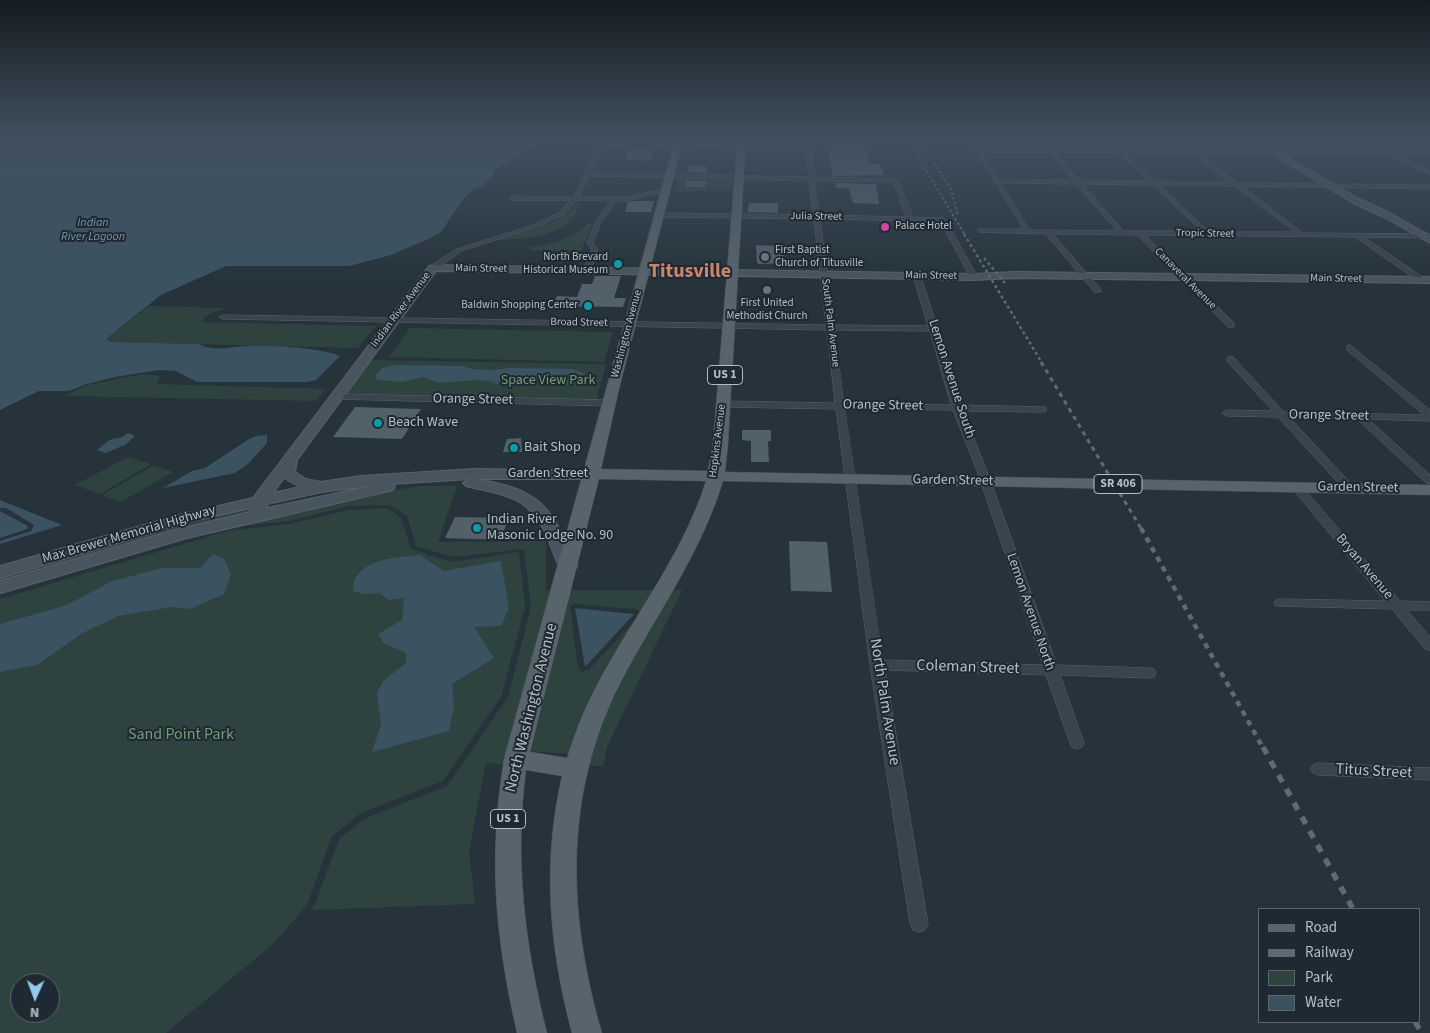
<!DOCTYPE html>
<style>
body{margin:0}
#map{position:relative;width:1430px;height:1033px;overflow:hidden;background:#26333b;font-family:"Source Sans 3",sans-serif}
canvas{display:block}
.legend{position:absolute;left:1258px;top:908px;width:162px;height:115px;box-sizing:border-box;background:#1f2931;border:1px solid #5b656d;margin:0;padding:6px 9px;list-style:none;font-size:15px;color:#b5bfc7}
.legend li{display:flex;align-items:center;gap:10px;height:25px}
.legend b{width:25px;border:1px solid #5b656d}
.north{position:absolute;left:10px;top:973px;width:50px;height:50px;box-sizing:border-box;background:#1f2931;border:1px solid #5b656d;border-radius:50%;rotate:182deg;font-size:14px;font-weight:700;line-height:20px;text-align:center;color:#b5bfc7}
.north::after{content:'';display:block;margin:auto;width:18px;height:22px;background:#93c7ef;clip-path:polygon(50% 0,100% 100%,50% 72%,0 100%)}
</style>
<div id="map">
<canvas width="1430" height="1033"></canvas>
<ul class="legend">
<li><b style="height:6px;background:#58646b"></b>Road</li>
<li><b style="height:6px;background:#5e6b74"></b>Railway</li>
<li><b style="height:14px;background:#2e433f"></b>Park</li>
<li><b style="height:14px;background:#3b5261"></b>Water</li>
</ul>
<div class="north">N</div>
</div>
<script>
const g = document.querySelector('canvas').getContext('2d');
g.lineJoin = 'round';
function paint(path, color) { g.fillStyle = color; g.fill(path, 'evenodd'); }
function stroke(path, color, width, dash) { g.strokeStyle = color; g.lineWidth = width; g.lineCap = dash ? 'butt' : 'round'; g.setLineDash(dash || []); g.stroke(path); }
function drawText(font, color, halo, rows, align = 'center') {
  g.font = font + ' "Source Sans 3",sans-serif'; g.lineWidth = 4; g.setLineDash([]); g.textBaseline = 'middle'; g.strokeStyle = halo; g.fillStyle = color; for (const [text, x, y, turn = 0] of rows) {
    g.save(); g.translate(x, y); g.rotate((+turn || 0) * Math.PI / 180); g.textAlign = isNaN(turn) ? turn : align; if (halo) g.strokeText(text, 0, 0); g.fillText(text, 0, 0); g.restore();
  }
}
paint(new Path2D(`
 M678,180L733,181L732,190L675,192Z
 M579,202H580C578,208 576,215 572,219C556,237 517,240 496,240C524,232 560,226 579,202Z
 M588,224H592L581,251L531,250L529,247C551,246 571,238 588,224Z
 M149,306L227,308L209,314L201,322L376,326L358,348L111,342L106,339Z
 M410,328L613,332L604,362L389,357Z
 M368,360L606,364L596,400L344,394Z
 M142,374L160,376L157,384L326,389L316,401L64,396L88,385Z
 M128,457L151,464L100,494L75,485Z
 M154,465L173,472L121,502L102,495Z
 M420,486H457L438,542L546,541V590L555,591L506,764L486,763L469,851L475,904L311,910L315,904L339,839L364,819L447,786L508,697L531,607L524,549L453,557L416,546L407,516L390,505L349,506L289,521L226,528L0,595V592L177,539L382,492Z
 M252,506L251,513L0,583V577L185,522Z
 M387,508L401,518L411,549L451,562L519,552L525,607L501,697L443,781L361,813L332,836L307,905L273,944L166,1033H0V599L227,531L289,524L348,510ZM20,983H50V1013H20Z
 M569,590H654L640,614L639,611L635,609L577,604L570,606L578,668L582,672L590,669L638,617L570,754L527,751Z
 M669,590H682L607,747L603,766H584L615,686Z`), '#2e433f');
paint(new Path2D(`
 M0,137H542L536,145L493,171L494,174L482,187L474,188L461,202L441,232L428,239L391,255L349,266H226L161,295L106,339L111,342L198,344C212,351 228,348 244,346C267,345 319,347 340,356L316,380L307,382H197L176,371L159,370L115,377L87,384L69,391H39L0,410Z
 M393,365L463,366C472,370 495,372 506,368L572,369L585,374V377L576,384L570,385H552L534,379L515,384H496L491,381L478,380L439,383L424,377L401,382L377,380L375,376L382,368Z
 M128,433L135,436L125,445L105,453L97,450L109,440L122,437Z
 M267,435V443L248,464L235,473L163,488L192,471L205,468L249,439L256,436Z
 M0,500L62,525L0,544V541L31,531L34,525L6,508H0Z
 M0,511L28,526L27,529L0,538Z
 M213,554L224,559L231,574L224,594L190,609L172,607L118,616L81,634L37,665L0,672V624L67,605L110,582L161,568H200Z
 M420,555L444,571L501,561L509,608L501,626L474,627L494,658L452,684L454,707L449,731L372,752L381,725L377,693L383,681L406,663V653L383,643L378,634L402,620L404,598L389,600L379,593L364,594L353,591C353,558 396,558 420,555Z
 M575,608L634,614L585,667Z`), '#3b5261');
paint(new Path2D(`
 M832,137H861L870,164H880L884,175L833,176L828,151H834Z
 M628,150H655L651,161L625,160Z
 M688,165L706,166L707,173L688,172Z
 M687,180L706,181L705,187H686Z
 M835,183L876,184L879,204L853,203L849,188H836Z
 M633,201H654L651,212H625L628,202Z
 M749,203H778V213L748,212Z
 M756,245L783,246L784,263L759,264L757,263Z
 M595,276H621L614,298H626L623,307L553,306L557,296L577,297L582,284H592Z
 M355,407L421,409L402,439L333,437Z
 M742,430H771V441H768L769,462H751V441L742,440Z
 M521,438L522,452H503L507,439Z
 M455,517L509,518L500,540L445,538Z
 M789,541L827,542L832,592L791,591Z`), '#516069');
const street = new Path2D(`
 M603,137H608L605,143L806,146L804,137H810L815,177L898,179L913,217L944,218L978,277L977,279L970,277L940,221L820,219L834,325L928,326L913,276L920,274L937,327L939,329L938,331L961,405L1046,407V411L1043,412L963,411L987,471L1057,665L1149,668L1154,669L1156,673L1154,677L1149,678L1060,675L1084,743L1082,747L1077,749L1072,747L1070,743L1046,675L885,670L928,924L925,930L919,932L913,930L910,924L870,665L836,409L723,407L718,404L723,401L835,403L827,330L223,319L219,317L223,315L826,325L814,219L660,217L657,215L660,213L813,215L809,181L589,176L579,197H626L667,188L670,190L626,201H617L601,222L593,243L598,250L590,272L583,270L592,250L587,243L595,222L611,201L577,200L563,215L534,228L461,251L436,270H430V266L457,249L530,226L559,213L570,200H512L509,198L512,196L573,197ZM604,147L806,150L809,177L591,172ZM815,181L894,182L906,217L820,215ZM835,330L930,331L951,405L844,403ZM845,409L953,410L977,471L1043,665L883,660Z
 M968,137H973L980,148L1046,149L1036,137H1041L1052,149L1115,150L1103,137H1108L1122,150H1189L1173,137H1179L1196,150L1383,152L1354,137H1361L1391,152H1430V156L1398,155L1430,171V175L1389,155L1200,154L1238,183L1430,185V189L1242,186L1303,233L1430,234V238L1364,237L1427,280L1420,282L1355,237L1145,235L1234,323V327H1228L1137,235L1053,234L1102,291L1095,293L1046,234L978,232V230L980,229H1023ZM982,152H1049L1073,180L999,179ZM1054,152L1119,153L1149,181L1080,180ZM1125,153L1193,154L1230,182L1156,181ZM1001,183L1076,184L1117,231L1030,230ZM1083,184L1153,185L1202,231H1124ZM1160,185L1235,186L1295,232H1210Z
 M1350,345L1430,410V421L1368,419L1430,475V484L1426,483L1357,419L1289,417L1353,486L1354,488L1349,491L1345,490L1278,417L1227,416L1222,413L1227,410L1273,411L1227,361L1226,359L1230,356L1233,357L1284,412L1424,415L1347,350V346Z
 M337,394L609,400L614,403L609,406L334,399L332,397Z
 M1297,484L1301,485L1400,601L1430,602V610H1407L1430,637V651L1425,649L1392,609L1276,606L1274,603L1276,600L1280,599L1385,601L1293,489L1292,487Z
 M1318,763L1430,768V780L1318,775L1313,773L1310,769L1313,765Z`);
const secondary = new Path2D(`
 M1244,137H1253L1359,199L1392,214L1430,236V243L1386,218L1353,203Z
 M433,265L974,274L1015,272L1430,277V283L1015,278L974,280L436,271L297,460L295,472L306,479L321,482L361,476L475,469L597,471L600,474L597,477L592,479H473C541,488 552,507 577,567L574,571L568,572L562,571C554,559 551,544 545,532C527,494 501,495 466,486L463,483L469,479L392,484L395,487L393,490L183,539L0,593V581L171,531L250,512V508L189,522L0,578V566L179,515L253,498L429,266ZM284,478L300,487L273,493ZM376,485L267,508V504L322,492Z`);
const primary = new Path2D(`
 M676,137H684L619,389L601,469L708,471L713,443L738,137H746L728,443L725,472L1430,485V495L723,481C702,550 661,608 627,670C563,786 566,909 602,1033H572C549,947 542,863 562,776L526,770C514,860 525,946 547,1033H517C495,935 488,859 504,759ZM599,479L706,481C681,560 627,624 591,697C581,717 574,737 567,758L530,752Z`);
stroke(street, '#58626a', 1);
stroke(secondary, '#58626a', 2);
stroke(primary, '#465058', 1);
paint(street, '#3a444c');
paint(secondary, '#48545e');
paint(primary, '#58646b');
stroke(new Path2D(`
 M906,137L965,235
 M918,137L951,189L958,216`), '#5e6b74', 2, [2.5, 2.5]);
stroke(new Path2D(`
 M964,234L1042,363
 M984,258L1005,283`), '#5e6b74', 2.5, [3, 3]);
stroke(new Path2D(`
 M1041,362L1142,530`), '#5e6b74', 3, [4.5, 4.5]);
stroke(new Path2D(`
 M1141,528L1263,748`), '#5e6b74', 4.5, [5.5, 5.5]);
stroke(new Path2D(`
 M1263,747L1353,909
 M1415,1022L1422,1033`), '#5e6b74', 5.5, [8, 8]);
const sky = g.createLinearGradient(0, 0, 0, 282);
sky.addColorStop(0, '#151c20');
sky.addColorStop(0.49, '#415060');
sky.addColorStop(1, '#41506000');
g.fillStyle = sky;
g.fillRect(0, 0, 1430, 282);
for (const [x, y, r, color] of [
 [885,227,5,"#d1479c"],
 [765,257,5,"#6b7280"],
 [618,264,5,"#0f9aa8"],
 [767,290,5,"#6b7280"],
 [588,306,5,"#0f9aa8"],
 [378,423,5,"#0f9aa8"],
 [514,448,5,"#0f9aa8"],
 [477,528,5,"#0f9aa8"]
]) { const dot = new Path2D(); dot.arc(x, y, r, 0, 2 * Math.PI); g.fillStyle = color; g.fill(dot); stroke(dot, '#1f2931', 2); }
drawText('11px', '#b5bfc7', '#1f2931', [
 ["Julia Street",816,217,1],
 ["Tropic Street",1205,234,1],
 ["Main Street",481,269,1],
 ["Main Street",931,276,1],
 ["Canaveral Avenue",1185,279,45],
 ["Main Street",1336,279,1],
 ["Indian River Avenue",401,310,-53],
 ["Broad Street",579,323,1],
 ["South Palm Avenue",830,323,83],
 ["Washington Avenue",627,334,-75],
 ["Hopkins Avenue",718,441,-83]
]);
drawText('11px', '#b5bfc7', '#1f2931', [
 ["Palace Hotel",895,227],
 ["First Baptist",775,251],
 ["Church of Titusville",775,264],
 ["North Brevard",608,258,"right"],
 ["Historical Museum",608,271,"right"],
 ["First United",767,304,"center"],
 ["Methodist Church",767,317,"center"],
 ["Baldwin Shopping Center",578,306,"right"]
], 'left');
drawText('italic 12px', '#7996a8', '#1f2931', [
 ["Indian",93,223],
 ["River Lagoon",93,237]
]);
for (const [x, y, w] of [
 [725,375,35],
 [1118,484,48],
 [508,819,35]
]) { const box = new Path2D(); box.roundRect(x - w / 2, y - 9.5, w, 19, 4); g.fillStyle = '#1f2931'; g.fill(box); stroke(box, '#b5bfc7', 1); }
drawText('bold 12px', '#b5bfc7', null, [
 ["US 1",725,375],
 ["SR 406",1118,484],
 ["US 1",508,819]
]);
drawText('14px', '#b5bfc7', '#1f2931', [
 ["Lemon Avenue South",951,379,72],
 ["Orange Street",473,400,1],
 ["Orange Street",883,406,1],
 ["Orange Street",1329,416,1],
 ["Garden Street",548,474],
 ["Garden Street",953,481,1],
 ["Garden Street",1358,488,1],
 ["Max Brewer Memorial Highway",129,535,-16],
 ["Bryan Avenue",1364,567,50],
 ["Lemon Avenue North",1030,612,71]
]);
drawText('14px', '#769b77', '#1f2931', [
 ["Space View Park",548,381]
]);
drawText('14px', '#b5bfc7', '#1f2931', [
 ["Beach Wave",388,423],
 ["Bait Shop",524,448],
 ["Indian River",487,520],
 ["Masonic Lodge No. 90",487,536]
], 'left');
drawText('16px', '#b5bfc7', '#1f2931', [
 ["Coleman Street",968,668,2],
 ["North Palm Avenue",884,702,81],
 ["North Washington Avenue",532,708,-76],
 ["Titus Street",1374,772,3]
]);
drawText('16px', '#769b77', '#1f2931', [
 ["Sand Point Park",181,735]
]);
drawText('bold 20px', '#cb846c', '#1f2931', [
 ["Titusville",690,273]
]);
</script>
